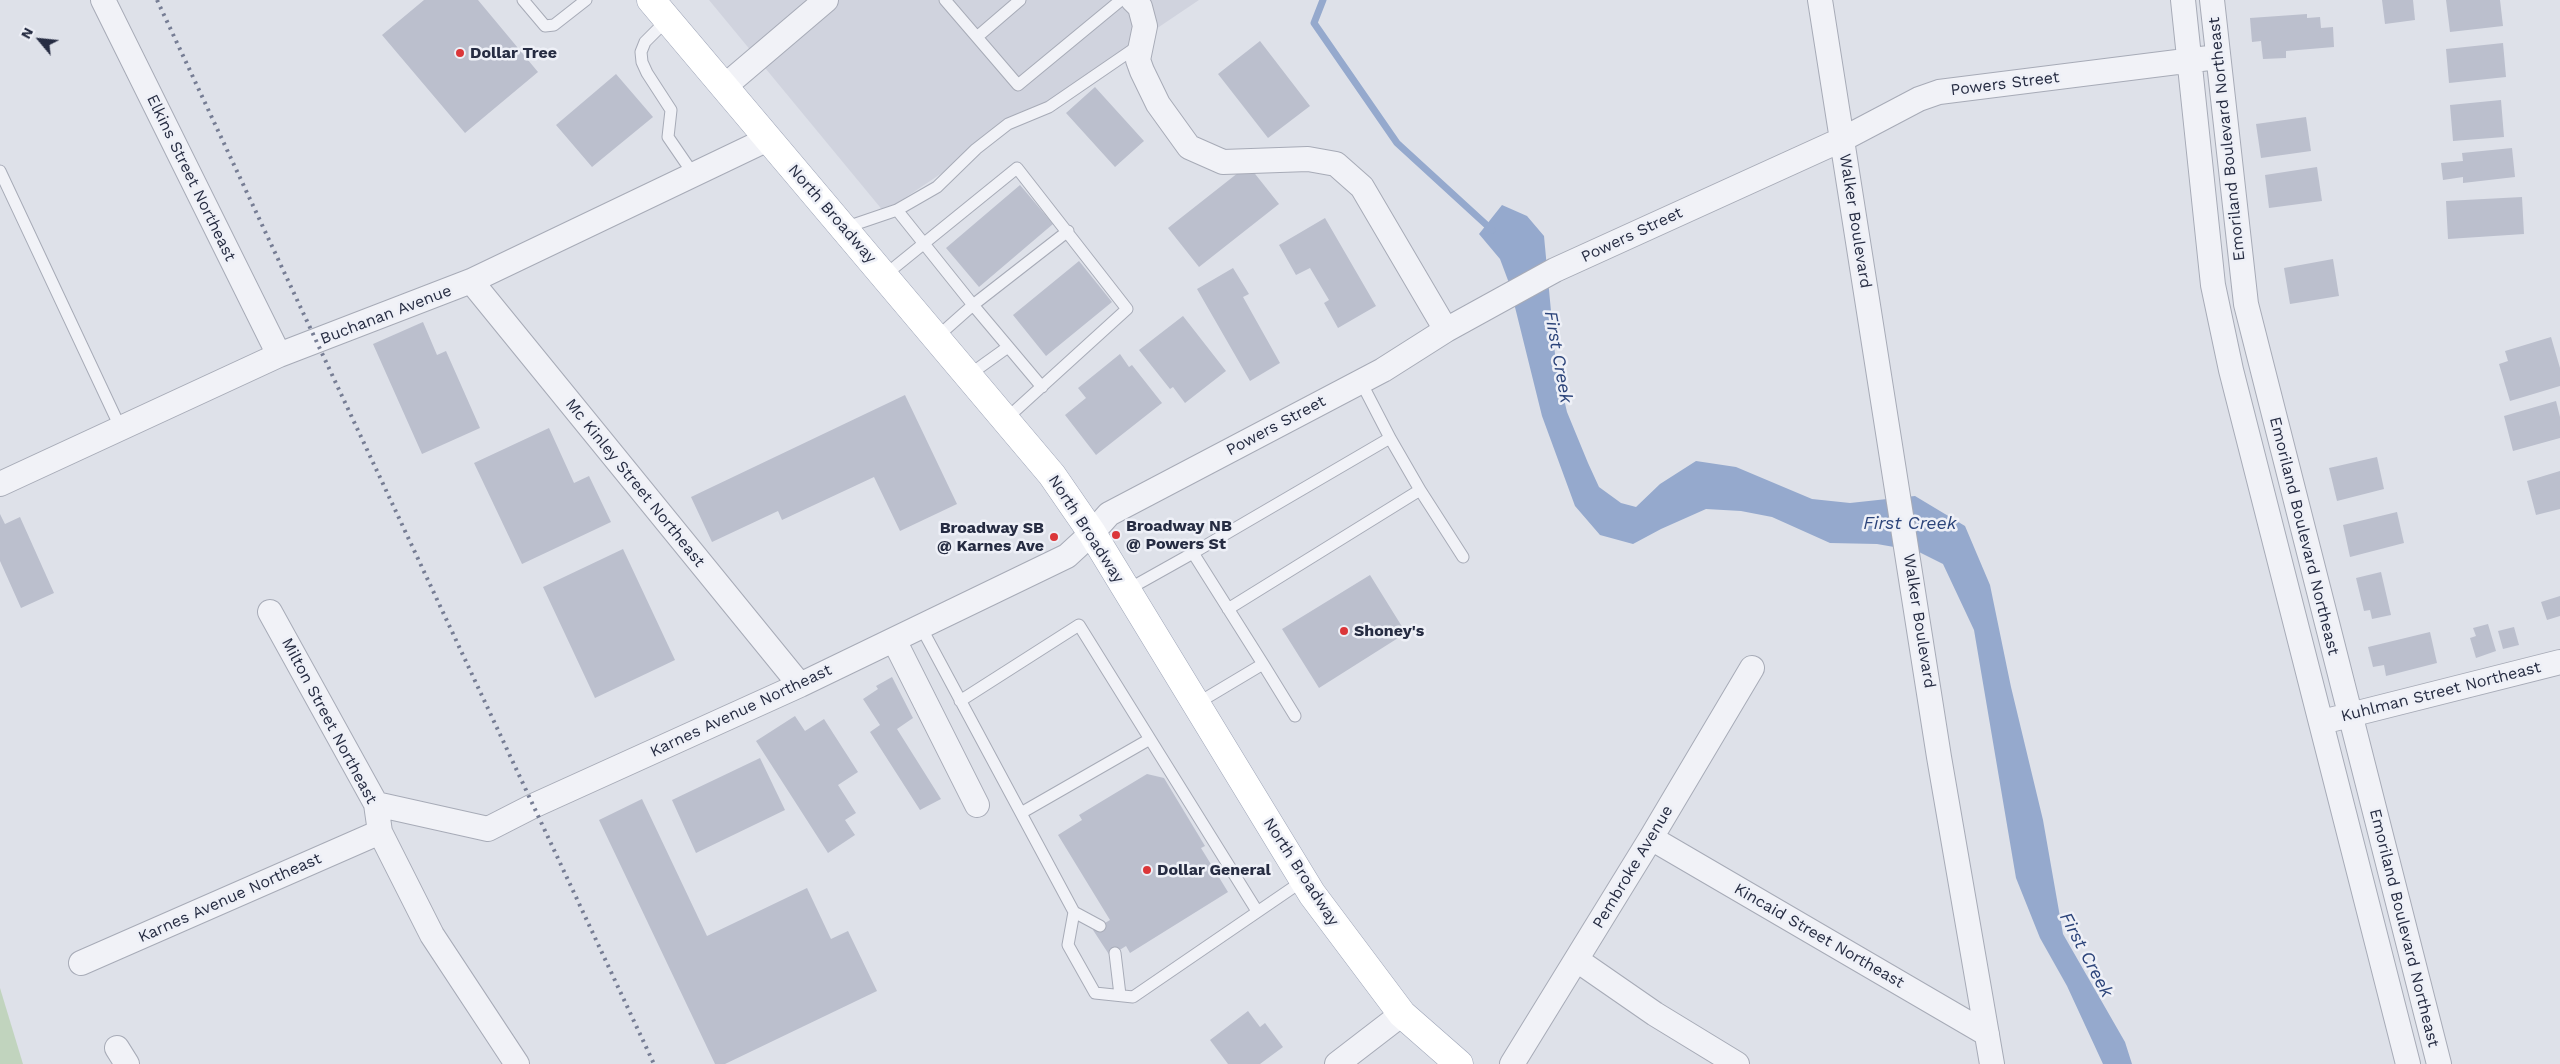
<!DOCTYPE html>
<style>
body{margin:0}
#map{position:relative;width:2560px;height:1064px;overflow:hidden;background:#dee1e9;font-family:"Work Sans",sans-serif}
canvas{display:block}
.north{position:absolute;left:15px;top:15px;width:50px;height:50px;-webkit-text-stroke:4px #eef0f7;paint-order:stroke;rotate:298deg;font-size:14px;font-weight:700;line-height:20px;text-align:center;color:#262c42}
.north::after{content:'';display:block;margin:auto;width:18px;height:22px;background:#262c42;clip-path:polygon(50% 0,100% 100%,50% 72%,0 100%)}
</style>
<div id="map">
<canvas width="2560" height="1064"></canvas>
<div class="north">N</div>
</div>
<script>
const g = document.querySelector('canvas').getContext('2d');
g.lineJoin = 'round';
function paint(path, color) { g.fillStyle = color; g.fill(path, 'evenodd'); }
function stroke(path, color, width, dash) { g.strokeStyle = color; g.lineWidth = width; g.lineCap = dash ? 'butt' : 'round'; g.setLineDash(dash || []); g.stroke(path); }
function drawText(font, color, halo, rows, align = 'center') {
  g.font = font + ' "Work Sans",sans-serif'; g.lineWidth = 5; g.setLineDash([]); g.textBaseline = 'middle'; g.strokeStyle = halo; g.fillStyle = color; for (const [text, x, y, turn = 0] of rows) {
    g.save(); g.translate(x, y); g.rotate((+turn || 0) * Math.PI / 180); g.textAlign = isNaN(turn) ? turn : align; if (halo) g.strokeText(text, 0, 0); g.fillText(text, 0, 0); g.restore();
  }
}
paint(new Path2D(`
 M709,0H1199L884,212Z`), '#d0d3de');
paint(new Path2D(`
 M0,988L23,1064H0Z`), '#c1d4be');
paint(new Path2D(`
 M1502,205L1527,216L1544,236L1556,365L1567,412L1588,463L1599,487L1621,503L1636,507L1660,484L1696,461L1736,467L1812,499L1850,503L1915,496L1965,526L1990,585L2011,687L2043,820L2063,934L2125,1042L2132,1064H2103L2067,986L2040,938L2016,878L1974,630L1943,564L1917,551L1877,544L1830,543L1772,517L1741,511L1706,509L1661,529L1633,544L1600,535L1575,506L1542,416L1509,283L1500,259L1479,234Z`), '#95a9cd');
stroke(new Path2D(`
 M1323,0L1314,23L1397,143L1492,230`), '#95a9cd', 7);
paint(new Path2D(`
 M424,0H478L538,72L465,133L382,35Z
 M2382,0H2413L2415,20L2385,24Z
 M2446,0H2500L2503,26L2450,32Z
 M2307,14V18L2320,17L2321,28L2333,27L2334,47L2286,51V58L2263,59L2261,41L2252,42L2250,18Z
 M1260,41L1310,106L1268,138L1218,74Z
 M2503,43L2506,77L2449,83L2446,49Z
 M616,74L653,117L592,167L556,125Z
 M1095,87L1144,141L1115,167L1066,113Z
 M2501,100L2504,137L2453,141L2450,105Z
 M2306,117L2311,151L2261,158L2256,124Z
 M2512,148L2515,177L2463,183V177L2443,180L2441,163L2463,161L2462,153Z
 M1248,165L1279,204L1199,267L1168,228Z
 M2317,167L2322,201L2269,208L2265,175Z
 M1020,185L1053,224L979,287L946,248Z
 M2522,197L2524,234L2448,239L2446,201Z
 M1325,218L1376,306L1338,328L1324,303L1329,300L1310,268L1296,275L1279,245Z
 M2333,259L2339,296L2290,304L2284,268Z
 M1079,261L1112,302L1046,356L1013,315Z
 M1233,268L1249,294L1243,297L1280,363L1250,381L1197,289Z
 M1183,316L1226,371L1185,403L1173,387L1170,389L1139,350Z
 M423,322L437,355L446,351L480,428L422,454L373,344Z
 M2551,337L2560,368V386L2510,401L2499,364L2508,361L2505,351Z
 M1120,354L1129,367L1132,365L1162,403L1096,455L1065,415L1086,398L1078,388Z
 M905,395L957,504L900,531L874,477L782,520L778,511L712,542L691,497Z
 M2556,401L2560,417V438L2513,451L2504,416Z
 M549,428L574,483L589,476L611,522L522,564L474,463Z
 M2377,457L2384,489L2337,501L2329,468Z
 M2560,471V509L2536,515L2527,481Z
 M2397,512L2404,543L2350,557L2343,525Z
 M0,514L5,524L20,517L54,593L21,608L0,561Z
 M623,549L675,660L595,698L543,587Z
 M2381,572L2391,615L2372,619L2370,610L2364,611L2356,578Z
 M1370,575L1406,633L1319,688L1282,629Z
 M2560,596V616L2547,620L2541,602Z
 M2488,624L2496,651L2476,658L2470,638L2476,636L2473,628Z
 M2514,627L2519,645L2503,649L2498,631Z
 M2430,632L2437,663L2386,676L2384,665L2373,667L2368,647Z
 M892,677L913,718L897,729L941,799L920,810L870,732L880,725L863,699L878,689L876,686Z
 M795,716L805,731L824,719L858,772L838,785L856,813L845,820L855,835L828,853L756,741Z
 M760,758L785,810L696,853L672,800Z
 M1147,774L1164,778L1205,846L1201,848L1228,892L1130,953L1126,946L1110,956L1093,930L1110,920L1058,835L1082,820L1079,815Z
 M642,799L707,936L807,888L831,939L848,931L877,991L725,1064H715L599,820Z
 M1248,1011L1260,1027L1265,1023L1283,1047L1260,1064H1228L1210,1040Z`), '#bbbfcd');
const service = new Path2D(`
 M523,0L545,26L554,25L586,0
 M945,0L1018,85L1121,0
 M668,19L645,42L641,52L642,62L647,73L671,110L668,137L694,175
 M977,37L1020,0
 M0,171L121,429
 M897,210L937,187L976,149L1008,124L1049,107L1138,46
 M844,228L897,210L973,305L1068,231
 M885,275L1017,168L1127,309L1006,419
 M937,337L973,305L1042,387
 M969,375L1008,347
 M1420,490L1463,557
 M1127,590L1193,553
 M1228,609L1420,490L1390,438
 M921,627L1074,912L1068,945L1095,993L1133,997L1304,880
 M1263,664L1193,553L1390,438L1361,382
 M960,701L1079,625L1257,911
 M1196,704L1263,664L1295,716
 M1021,813L1150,739
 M1074,912L1100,926
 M1115,953L1120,995`);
const minor = new Path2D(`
 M103,0L279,355
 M1133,0L1140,7L1145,26L1138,60L1142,71L1158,104L1189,147L1223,162L1308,159L1336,164L1362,187L1446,330
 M1820,0L1939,757L1992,1064
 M2183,0L2213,285L2231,370L2408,1064
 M2212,0L2246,304L2439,1064
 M725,86L826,0
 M471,281L800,685
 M0,484L279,355L471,281L768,139
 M270,612L376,804L380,832L432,935L517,1064
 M894,640L977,805
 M2334,719L2560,662
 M376,804L488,829L533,806L800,685L1067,556L1092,533L1109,514L1383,370L1446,330L1555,270L1843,139L1919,99L1939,92L2217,57
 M1651,838L1987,1034
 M1577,960L1655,1014L1737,1064
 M81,963L380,832
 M117,1048L127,1064
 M1337,1064L1402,1014
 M1512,1064L1651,838L1752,668`);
const primary = new Path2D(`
 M651,0L1052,475L1092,533L1312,894L1402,1014L1459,1064`);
stroke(service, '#a7abb7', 13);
stroke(minor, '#a7abb7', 26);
stroke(primary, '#9ca3b6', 29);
stroke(service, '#f1f2f7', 11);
stroke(minor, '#f1f2f7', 24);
stroke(primary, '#fff', 28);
stroke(new Path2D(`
 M157,0L654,1064`), '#767d94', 4, [2.5, 5]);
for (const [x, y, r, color] of [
 [460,53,5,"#db3639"],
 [1116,535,5,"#db3639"],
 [1054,537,5,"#db3639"],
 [1344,631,5,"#db3639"],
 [1147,870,5,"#db3639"]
]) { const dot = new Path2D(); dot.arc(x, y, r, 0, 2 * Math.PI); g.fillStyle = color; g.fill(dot); stroke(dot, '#eef0f7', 2); }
drawText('bold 16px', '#262c42', '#eef0f7', [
 ["Dollar Tree",470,53],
 ["Broadway NB",1126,526],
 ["@ Powers St",1126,544],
 ["Broadway SB",1044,528,"right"],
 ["@ Karnes Ave",1044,546,"right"],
 ["Shoney's",1354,631],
 ["Dollar General",1157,870]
], 'left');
drawText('16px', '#262c42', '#eef0f7', [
 ["Powers Street",2005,84,-7],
 ["Emoriland Boulevard Northeast",2227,139,-96],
 ["Elkins Street Northeast",191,178,64],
 ["North Broadway",832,214,49],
 ["Walker Boulevard",1855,221,81],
 ["Powers Street",1632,235,-25],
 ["Buchanan Avenue",386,315,-21],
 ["Powers Street",1276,426,-28],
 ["Mc Kinley Street Northeast",635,483,51],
 ["North Broadway",1086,529,57],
 ["Emoriland Boulevard Northeast",2304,536,76],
 ["Walker Boulevard",1919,621,81],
 ["Kuhlman Street Northeast",2441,692,-14],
 ["Karnes Avenue Northeast",741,711,-25],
 ["Milton Street Northeast",329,721,62],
 ["Pembroke Avenue",1633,867,-59],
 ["North Broadway",1301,872,57],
 ["Karnes Avenue Northeast",230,898,-24],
 ["Emoriland Boulevard Northeast",2404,928,76],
 ["Kincaid Street Northeast",1819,936,30]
]);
drawText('italic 18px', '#2c447a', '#eef0f7', [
 ["First Creek",1558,357,80],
 ["First Creek",1910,524],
 ["First Creek",2086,955,62]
]);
</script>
